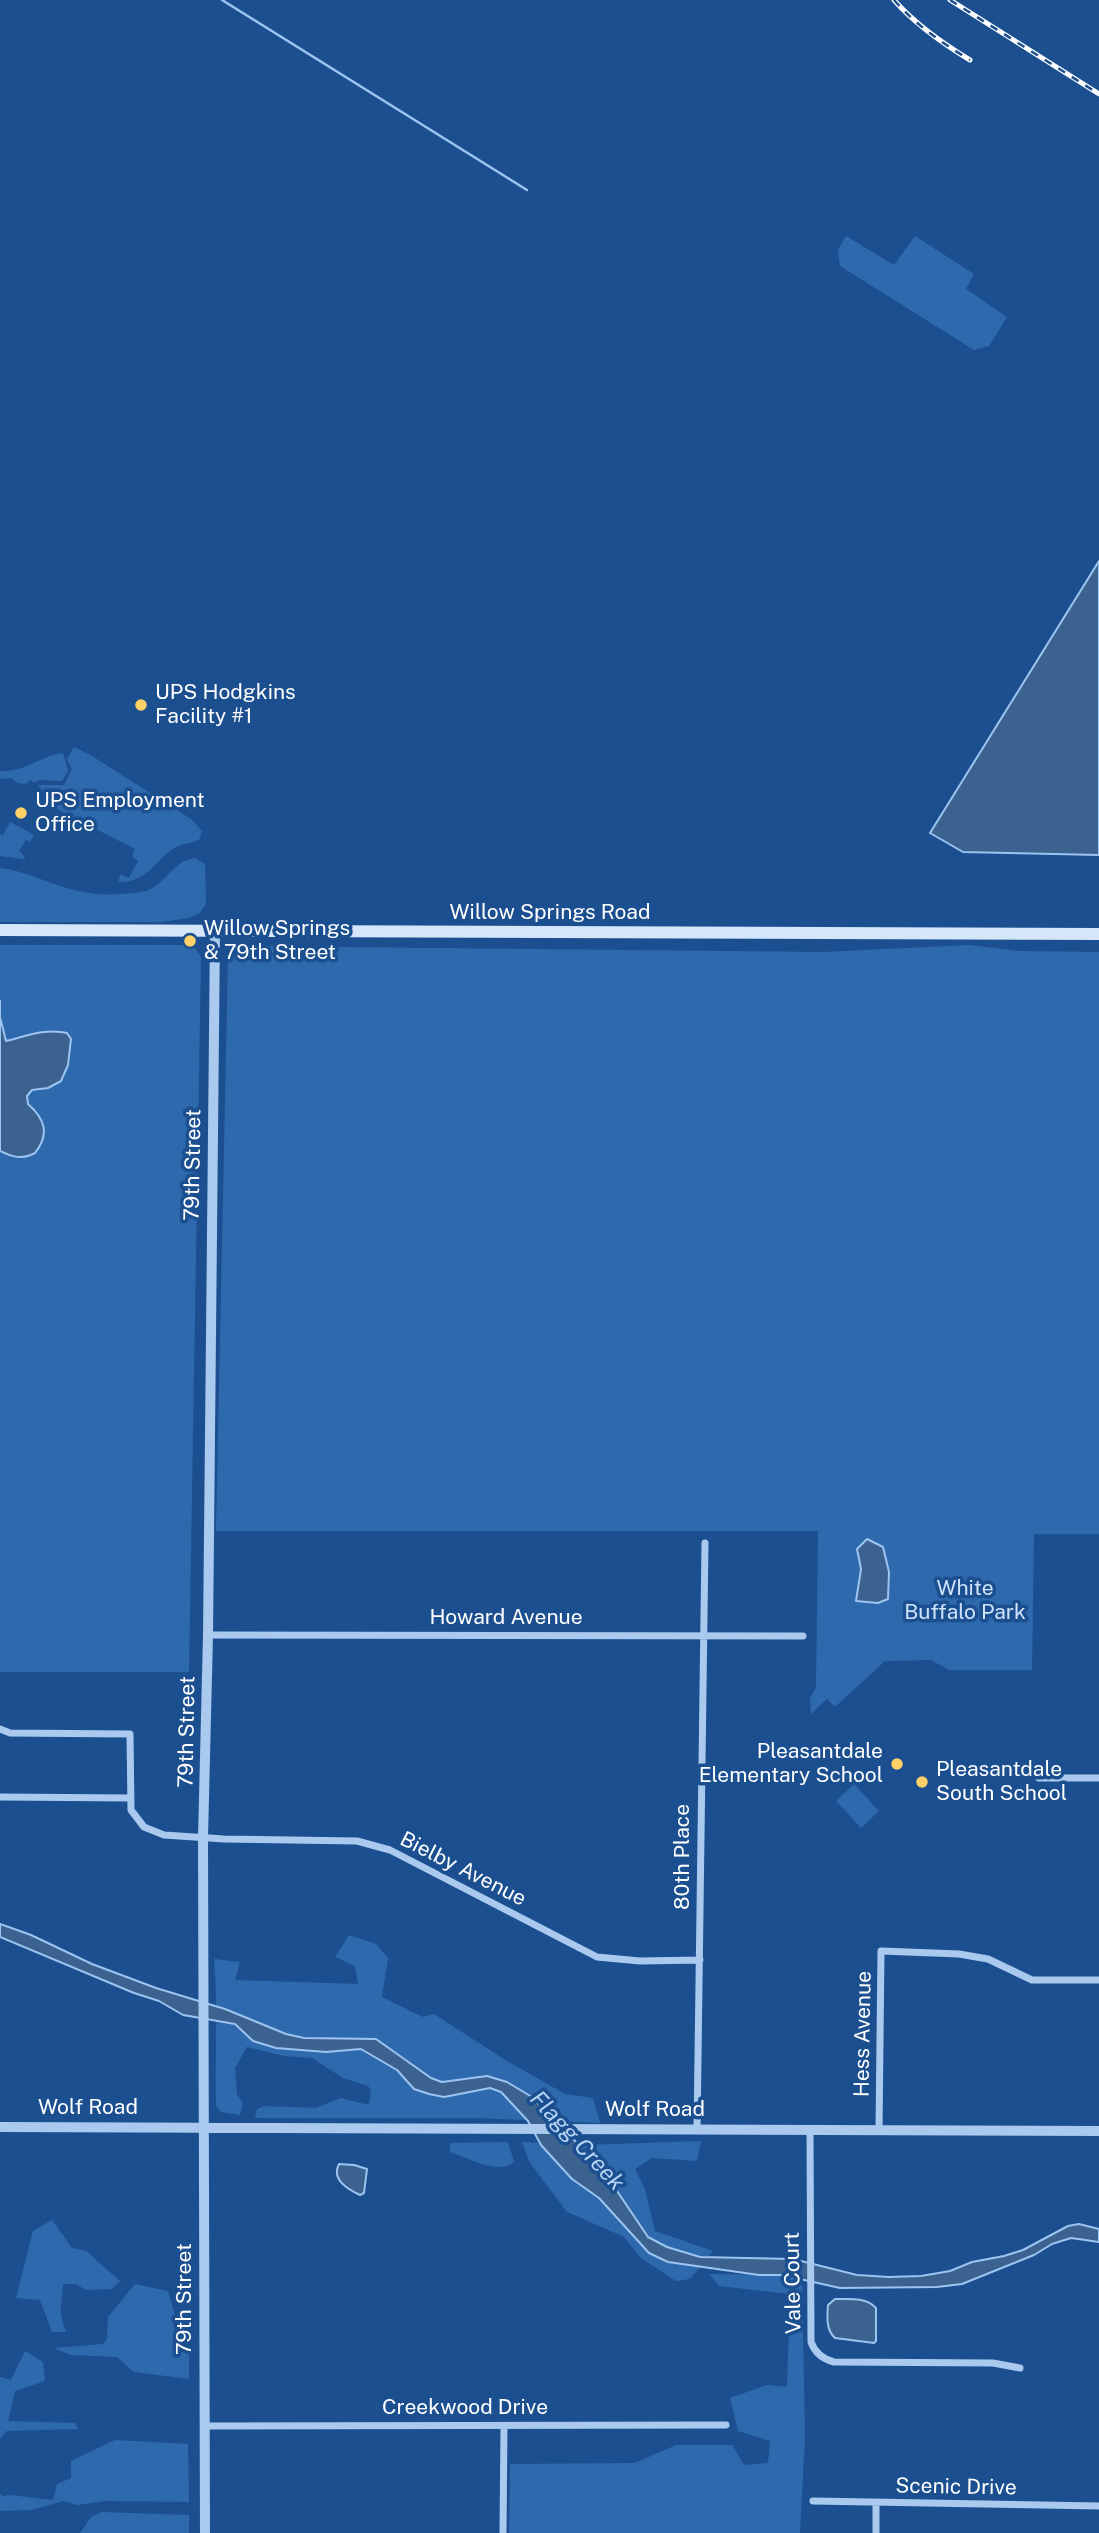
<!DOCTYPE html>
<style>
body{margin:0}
canvas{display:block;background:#1b4f8f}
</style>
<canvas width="1099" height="2533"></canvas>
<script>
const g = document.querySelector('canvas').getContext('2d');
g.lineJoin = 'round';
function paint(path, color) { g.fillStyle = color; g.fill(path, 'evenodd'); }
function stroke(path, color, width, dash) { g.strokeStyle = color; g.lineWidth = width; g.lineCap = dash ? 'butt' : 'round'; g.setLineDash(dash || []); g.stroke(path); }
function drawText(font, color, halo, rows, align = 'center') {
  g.font = font + ' "Public Sans",sans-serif'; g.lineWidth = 7; g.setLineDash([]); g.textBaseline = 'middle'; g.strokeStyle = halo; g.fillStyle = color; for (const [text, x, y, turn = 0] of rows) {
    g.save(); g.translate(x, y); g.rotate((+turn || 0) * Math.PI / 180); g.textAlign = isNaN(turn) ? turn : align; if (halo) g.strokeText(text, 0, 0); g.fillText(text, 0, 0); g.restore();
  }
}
paint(new Path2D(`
 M846,236L894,265L915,236L974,274L966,289L1007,317L989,346L974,350L840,266L838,250Z
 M74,747L92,756L191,819L202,831L199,840C192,843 185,843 178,846C154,858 151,882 118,882L121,874L129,878L138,861L132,856L135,849L53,807V802L45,797L38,785H64L72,769L67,759Z
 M63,753L68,771L62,781L38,780L35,783L30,780L26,784L17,783L12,778L0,779V771C27,772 39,756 63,753Z
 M10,822L34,835L30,842L26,840L19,851L25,857L24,859L0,856V834L3,835Z
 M195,858L205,864L206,904L200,913L189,918L162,922H0V868C27,871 51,885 78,891C98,896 123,895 141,892C164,889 172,860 195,858Z
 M0,945H193L201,957L189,1672H0Z
 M969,945L1020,951L1099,952V1534H1034L1032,1670H949L931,1660L885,1661L835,1707L827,1699L811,1714L810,1698L816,1688L818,1531H216L228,957L241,946L823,952Z
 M854,1784L879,1811L861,1828L836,1801Z
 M349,1935L376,1944L388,1958L382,1997L423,2017L434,2014L507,2061L565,2094L593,2098L600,2123L475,2118H255L257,2109L264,2106L316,2108L341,2098L369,2105L371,2090L368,2086L343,2078L312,2058L284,2056L247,2047L235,2068L237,2094L243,2104L240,2115L221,2112L216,2106C215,2056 218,2008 214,1959L240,1962L235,1980L358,1984L355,1966L335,1957Z
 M701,2141L697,2161L652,2158L635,2169L645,2189L655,2231L713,2251L690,2279L676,2281L641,2258L624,2237L567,2212L530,2163L522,2142L585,2145Z
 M508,2142L514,2162C497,2176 468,2157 450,2152V2143Z
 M52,2220L72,2248L86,2251L120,2281L112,2289L87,2290L75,2284H63C62,2308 57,2307 66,2332H52L40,2300L16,2298L33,2231Z
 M709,2274L782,2275L802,2278L805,2437L800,2533H509L510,2464L635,2463L676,2445H732L744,2465L768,2463L770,2441L738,2431L730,2398L767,2385L787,2387L790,2294L719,2286Z
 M135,2284L168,2291L175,2316L189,2328V2379L134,2372L117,2357L71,2355L54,2348L103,2344L107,2339L108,2317Z
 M25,2351L43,2362L45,2381L15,2391L8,2421L75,2423L78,2429L7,2431L0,2438V2377L11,2380Z
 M115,2440L188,2444L189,2502L106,2501L77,2505L63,2501L31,2510L0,2511V2494L3,2496L10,2495L53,2500L57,2484L71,2478V2461Z
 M102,2512L189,2515V2533H80L91,2517Z`), '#2e69ad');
const water = new Path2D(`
 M1099,561V855L963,852L930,833Z
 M0,1001V1017L6,1041C26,1036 47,1028 67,1033L71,1039L68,1065L61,1081L48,1088L32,1090L27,1096L28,1104C45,1119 50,1134 35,1153C22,1160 12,1157 0,1151Z
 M867,1539L883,1547L889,1572L888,1599L878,1603L856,1601L861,1569L857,1549Z
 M0,1924L31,1935L92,1964L156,1988L225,2009L286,2034L304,2038L376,2039L431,2078L442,2082L487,2076L507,2082L532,2097L576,2142L590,2161L609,2179L648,2237L667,2247L700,2257L793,2259L857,2275L889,2277L921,2276L950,2271L972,2262L1004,2256L1023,2250L1068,2226L1079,2224L1099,2229V2242L1071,2238L1052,2244L1034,2255L962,2284L937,2287L840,2288L782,2275H759L668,2262L649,2253L599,2198L572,2179L541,2145L528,2121L501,2092L490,2088L444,2097L429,2094L414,2089L397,2070L361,2049L326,2052L276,2048L253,2041L235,2024L183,2015L159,2001L134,1993L0,1937Z
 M339,2164L354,2165L367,2169L364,2193L360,2195C347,2189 331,2179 339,2164Z
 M835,2299C849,2299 866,2297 876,2308V2341L874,2343L835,2338C826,2330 827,2317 828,2305Z`);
paint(water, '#3c6290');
stroke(water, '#9cc4f0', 2);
stroke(new Path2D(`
 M222,0L527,190`), '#9cc4f0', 2.5);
stroke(new Path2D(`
 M208,1635L803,1636
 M0,1729L10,1733L130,1734L131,1810L144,1827L164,1835L224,1839L357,1841L390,1850L597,1957L640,1961L700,1960
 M1039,1778H1099
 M0,1797L130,1798
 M697,2130L705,1543
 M810,2130L811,2342C815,2353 822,2359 834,2362L993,2363L1020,2368
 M879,2130L881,1951L959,1954L988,1959L1032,1980H1099
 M205,2426L726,2425
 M813,2501L1099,2506
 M876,2504V2533
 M503,2533L504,2426`), '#a9c9ee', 7);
stroke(new Path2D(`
 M0,2127L1099,2131
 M205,2533L203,1838L208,1635L215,932`), '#a9c9ee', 10);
stroke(new Path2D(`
 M0,930L1099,934`), '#d6e6fa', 12);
const rail = new Path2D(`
 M894,0C916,25 942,43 970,60
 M950,0L1099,94`);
stroke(rail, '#fff', 5);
stroke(rail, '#1b4f8f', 2.5, [8]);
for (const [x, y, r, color] of [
 [141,705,7,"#ffd166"],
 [21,813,7,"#ffd166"],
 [190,941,7,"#ffd166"],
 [897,1764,7,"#ffd166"],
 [922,1782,7,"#ffd166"]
]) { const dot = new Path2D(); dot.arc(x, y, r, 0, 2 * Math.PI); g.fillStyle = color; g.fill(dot); stroke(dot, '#1b4f8f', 2.5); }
drawText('21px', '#fff', '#1b4f8f', [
 ["UPS Hodgkins",155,693],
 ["Facility #1",155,717],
 ["UPS Employment",35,801],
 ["Office",35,825],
 ["Willow Springs",204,929],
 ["& 79th Street",204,953],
 ["Pleasantdale",883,1752,"right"],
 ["Elementary School",883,1776,"right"],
 ["Pleasantdale",936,1770],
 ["South School",936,1794]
], 'left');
drawText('21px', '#fff', '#1b4f8f', [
 ["Willow Springs Road",550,913],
 ["79th Street",193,1165,-89],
 ["Howard Avenue",506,1618],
 ["79th Street",187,1732,-89],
 ["80th Place",683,1857,-90],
 ["Bielby Avenue",463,1869,27],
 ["Hess Avenue",863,2034,-89],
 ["Wolf Road",88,2108],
 ["Wolf Road",655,2110],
 ["Vale Court",793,2283,-91],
 ["79th Street",185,2299,-90],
 ["Creekwood Drive",465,2408],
 ["Scenic Drive",956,2487,1]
]);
drawText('21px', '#cfe3fa', '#1b4f8f', [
 ["White",965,1589],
 ["Buffalo Park",965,1613]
]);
drawText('italic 23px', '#b5d3f5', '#1b4f8f', [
 ["Flagg Creek",577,2141,47]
]);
</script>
